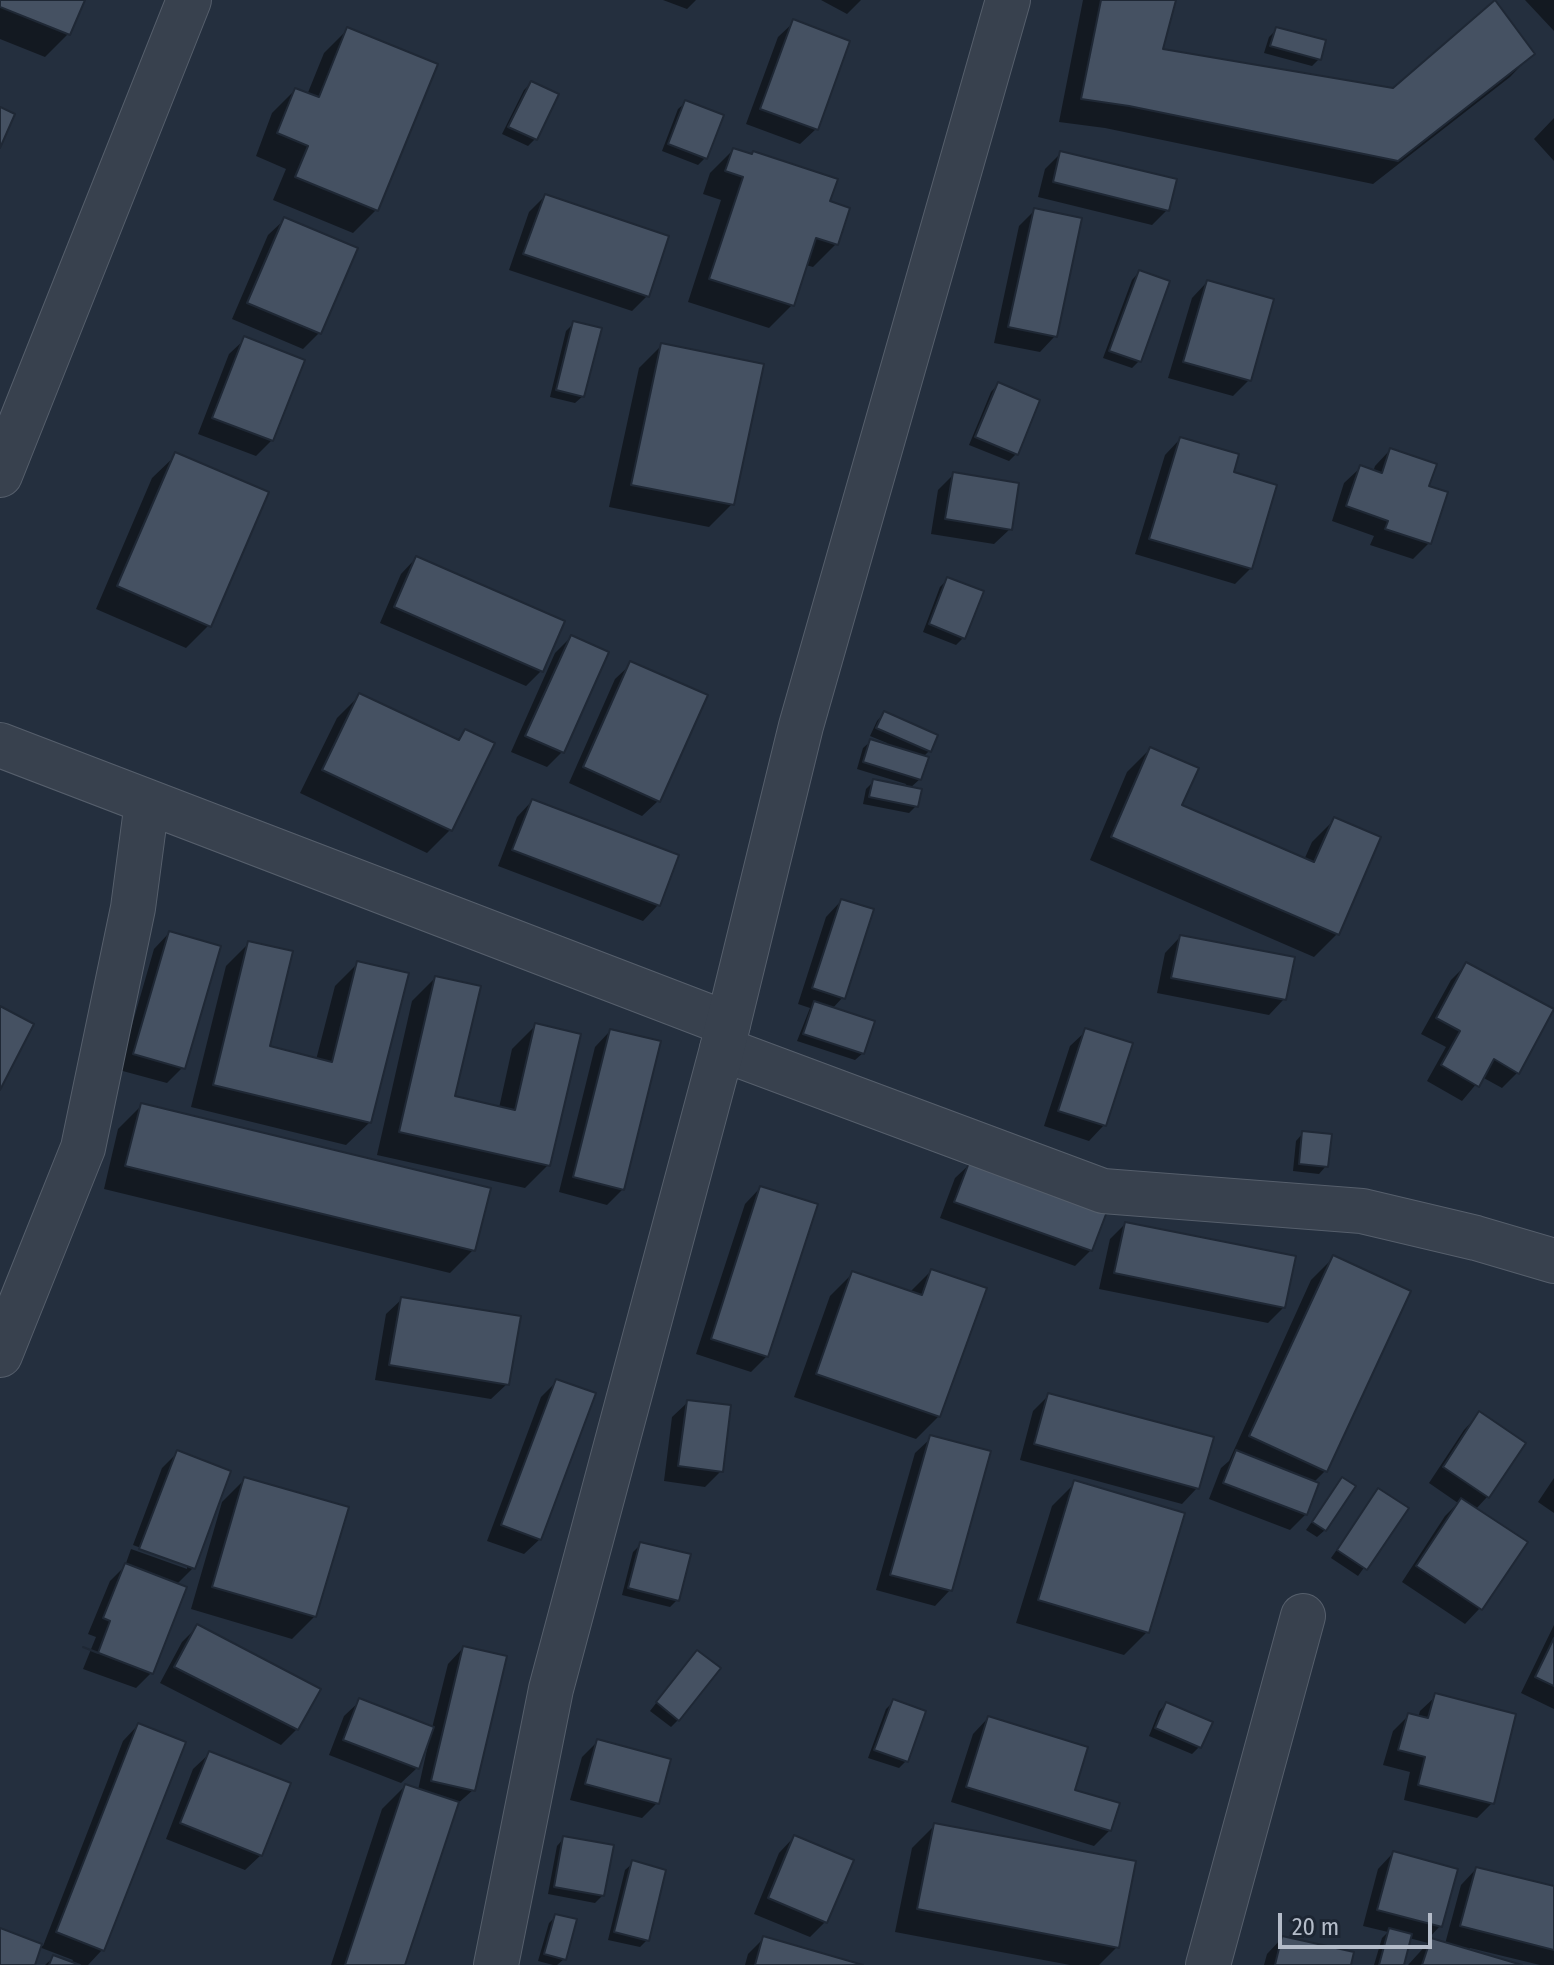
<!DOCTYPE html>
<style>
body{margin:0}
#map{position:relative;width:1554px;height:1965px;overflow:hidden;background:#242f3e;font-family:"Fira Sans Condensed",sans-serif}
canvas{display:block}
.scale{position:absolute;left:1278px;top:1913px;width:154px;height:36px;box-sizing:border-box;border:4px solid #b4bcc9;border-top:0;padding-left:10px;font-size:24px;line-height:28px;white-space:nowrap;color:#b4bcc9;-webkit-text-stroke:6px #1d2633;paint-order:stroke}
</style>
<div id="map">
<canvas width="1554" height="1965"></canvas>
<div class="scale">20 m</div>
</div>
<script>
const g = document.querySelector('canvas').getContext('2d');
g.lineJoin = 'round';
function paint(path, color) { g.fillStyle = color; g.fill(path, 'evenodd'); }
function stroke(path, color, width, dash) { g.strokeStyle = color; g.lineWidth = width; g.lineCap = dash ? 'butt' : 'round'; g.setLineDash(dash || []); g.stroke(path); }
paint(new Path2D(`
 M0,0H83L68,34L45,57L0,39Z
 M663,0H696L687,9Z
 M821,0H861L847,14Z
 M1083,0H1174L1161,51L1394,90L1532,54L1510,77L1373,184L1105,128L1059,122Z
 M1525,0H1554V31Z
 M794,22L816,129L800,144L746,124L778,37Z
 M347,30L376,210L353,233L273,200L286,169L256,156L272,113L295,90L307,95L324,53Z
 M1276,30L1319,59L1312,66L1264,53L1269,37Z
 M531,83L535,139L528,146L502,134L524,90Z
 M686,102L705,158L698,165L662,151L678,109Z
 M1554,118V161L1534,139Z
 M733,150L827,203L836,244L813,267L806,265L792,305L769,328L688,302L721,200L703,194L710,173Z
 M1061,153L1167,210L1152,225L1038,197L1045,169Z
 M545,196L647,296L632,311L509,270L529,212Z
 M1035,210L1055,336L1040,352L994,343L1019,226Z
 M284,220L319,333L303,349L232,319L268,235Z
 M1139,272V361L1132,368L1103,358L1132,280Z
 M1207,282L1249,380L1233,396L1168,378L1192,298Z
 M574,323L583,396L575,403L550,397L566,331Z
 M245,339L272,440L256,456L198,434L229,354Z
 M662,345L732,504L709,527L609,507L639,368Z
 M998,384L1016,454L1009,461L969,445L991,392Z
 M1180,439L1231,474L1251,568L1235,584L1135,554L1165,455Z
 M1390,450L1427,487L1429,543L1413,559L1370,545L1374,536L1332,521L1344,483L1360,468L1373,472L1375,466Z
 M176,455L209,625L186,648L96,609L152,478Z
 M954,474L1010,529L994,544L931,534L938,490Z
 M416,558L541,671L526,686L380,623L401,574Z
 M948,579L963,638L956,645L923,632L940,587Z
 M571,637L563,751L547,767L511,752L555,653Z
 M631,664L658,801L642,816L569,783L615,679Z
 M360,695L456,741L466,731L450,830L427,853L300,793L337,718Z
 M884,713L929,751L923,757L920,779L910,788L916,806L909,813L863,804L866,789L874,781L905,787L906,784L857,769L863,748L871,741L886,746L887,743L870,736L877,721Z
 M1150,749L1180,806L1304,860L1312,842L1335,819L1337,934L1314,957L1090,860L1127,772Z
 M532,801L658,905L643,921L498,866L517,817Z
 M841,901L843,997L832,1009L863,1053L855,1060L797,1041L810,1008L798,1004L826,917Z
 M169,933L183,1067L167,1083L119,1070L154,949Z
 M1180,937L1284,999L1269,1015L1157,993L1165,953Z
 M249,943L268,1048L316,1060L335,986L358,963L370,1122L346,1145L191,1107L226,966Z
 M1467,964L1518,1072L1502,1088L1482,1077L1462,1101L1427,1081L1446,1047L1421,1034L1451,980Z
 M435,978L453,1098L499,1108L512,1049L535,1026L548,1165L525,1188L377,1155L412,1001Z
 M610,1031L623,1189L607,1205L559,1192L595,1047Z
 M1086,1031L1104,1125L1089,1141L1044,1126L1070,1046Z
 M141,1106L473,1250L450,1273L104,1189L118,1129Z
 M1303,1133L1326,1166L1319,1174L1293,1171L1296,1141Z
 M971,1163L1091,1250L1075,1266L940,1218L955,1178Z
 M760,1188L767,1356L751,1372L696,1354L745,1204Z
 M1125,1224L1284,1307L1268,1323L1099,1289L1110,1239Z
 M1334,1257L1408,1292L1325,1471L1313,1483L1306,1514L1290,1530L1209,1499L1221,1468L1229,1461L1311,1280Z
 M931,1271L939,1416L916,1439L794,1397L830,1296L853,1273L909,1293Z
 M402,1299L507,1384L491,1399L375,1380L386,1314Z
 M557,1381L540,1539L524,1554L487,1541L541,1397Z
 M1049,1395L1197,1488L1182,1504L1020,1460L1033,1411Z
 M688,1402L721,1471L705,1487L664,1481L672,1417Z
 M1479,1414L1523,1444L1487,1497L1475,1510L1480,1608L1465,1624L1402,1582L1445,1516L1458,1503L1429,1483L1464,1430Z
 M931,1438L950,1590L935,1606L876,1590L915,1453Z
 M177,1453L229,1472L193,1568L176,1585L151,1673L136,1688L83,1669L96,1637L88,1634L110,1581L125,1566L131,1549L187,1569V1565L133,1545L162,1468Z
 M1554,1478V1513L1538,1502Z
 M245,1479L315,1616L292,1639L191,1609L222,1502Z
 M1342,1479L1325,1530L1317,1537L1306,1530Z
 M1075,1483L1147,1632L1124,1655L1016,1623L1052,1506Z
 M1378,1491L1406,1509L1358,1576L1331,1558Z
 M640,1545L677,1600L670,1607L622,1595L633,1552Z
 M1554,1625V1709L1521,1693Z
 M197,1627L297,1729L281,1745L160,1683L182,1642Z
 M463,1648L473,1790L456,1805L402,1965H331L382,1809L405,1786L418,1790L428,1745L426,1744L417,1768L401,1783L329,1755L344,1716L360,1701L432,1728L448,1664Z
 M690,1660L678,1720L671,1727L650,1711Z
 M1436,1696L1492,1803L1477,1818L1404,1800L1410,1772L1383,1765L1393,1731L1408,1716L1418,1718L1420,1711Z
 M893,1702L906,1761L899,1768L868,1758L886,1709Z
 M1166,1704L1199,1747L1192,1754L1149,1736L1159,1711Z
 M988,1718L1072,1791L1110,1830L1094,1846L951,1802L973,1734Z
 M138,1725L102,1950L88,1965H45L54,1957L71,1964L73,1960L39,1947L32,1965H0V1931L43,1946L123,1741Z
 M597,1742L657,1803L642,1818L570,1800L582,1757Z
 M209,1754L261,1855L245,1870L166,1839L193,1769Z
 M935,1825L1117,1947L1099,1965H1070L895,1932L912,1848Z
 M794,1837L825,1922L810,1937L754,1914L779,1853Z
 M564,1838L603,1895L595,1903L548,1894L557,1846Z
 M1393,1853L1440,1926L1428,1939L1445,1944L1461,1885L1476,1869L1554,1888V1965H1540L1470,1948L1469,1951L1515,1965H1408L1428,1943L1409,1938L1402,1965H1374L1382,1938L1388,1932L1363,1926L1378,1869Z
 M633,1863L647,1940L640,1947L608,1940L625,1870Z
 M556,1916L564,1959L557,1965H553L538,1961L549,1923Z
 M764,1938L856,1965H745L748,1954Z
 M1282,1938L1349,1965H1264L1267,1954Z`), '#0007');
const building = new Path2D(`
 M0,0H85L70,35L0,7Z
 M1101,0H1176L1163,49L1393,88L1495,0L1535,54L1398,161L1129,106L1081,99Z
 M793,19L850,41L818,130L760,109Z
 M347,27L438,64L378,211L295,177L308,146L277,133L295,88L319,97Z
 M1276,27L1326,40L1321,60L1270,46Z
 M531,81L559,94L537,140L508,127Z
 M685,100L724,115L707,159L668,144Z
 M0,107L15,114L0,148Z
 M733,148L752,154L753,151L838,179L830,201L850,208L838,245L816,238L794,306L709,279L743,177L725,171Z
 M1060,151L1177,179L1169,211L1053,182Z
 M545,194L669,236L649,297L523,254Z
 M1034,208L1082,218L1057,337L1008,327Z
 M284,217L358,248L321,334L247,303Z
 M1139,270L1170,281L1141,362L1109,351Z
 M1207,280L1274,299L1251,381L1183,362Z
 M573,321L602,328L584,397L556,390Z
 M244,336L305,360L273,441L212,418Z
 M661,343L764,364L734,505L631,485Z
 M998,382L1040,400L1018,455L975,437Z
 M1180,437L1239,454L1234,472L1277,485L1252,569L1149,539Z
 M1390,448L1437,464L1429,486L1448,492L1431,544L1385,529L1388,521L1346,506L1360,465L1382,473Z
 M175,452L269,492L211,627L117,586Z
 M953,472L1019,483L1012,530L945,519Z
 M416,556L565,621L543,672L394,607Z
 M947,577L984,591L965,639L929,624Z
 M571,635L609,652L564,753L525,736Z
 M630,661L708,695L660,802L583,767Z
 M359,693L459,740L465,729L495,743L452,831L322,770Z
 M884,711L938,735L931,752L876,728Z
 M870,739L929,757L921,780L863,762Z
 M1150,747L1199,768L1182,805L1314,862L1334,817L1381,837L1339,935L1111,837Z
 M873,779L922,789L918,807L869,797Z
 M532,799L679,855L660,906L512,850Z
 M841,899L874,909L845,999L812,988Z
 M169,931L221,946L185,1069L133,1054Z
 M1180,935L1295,957L1286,1000L1171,978Z
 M248,941L293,951L270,1046L332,1062L357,961L409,973L371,1123L213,1085Z
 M1466,962L1554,1009L1519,1074L1494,1059L1479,1087L1441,1065L1460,1031L1436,1018Z
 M435,976L481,986L455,1096L515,1110L535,1023L581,1034L550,1166L399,1132Z
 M814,1001L875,1021L864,1054L803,1034Z
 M0,1006L34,1024L0,1090Z
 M1085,1028L1133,1043L1106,1126L1058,1111Z
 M610,1029L661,1041L624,1190L573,1177Z
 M141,1103L491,1188L475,1251L125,1166Z
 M1302,1131L1332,1134L1328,1167L1299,1164Z
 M970,1160L1108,1209L1092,1251L954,1202Z
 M760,1186L818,1204L768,1357L711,1339Z
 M1125,1222L1296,1256L1285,1308L1114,1273Z
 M1333,1255L1411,1291L1327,1472L1249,1436Z
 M931,1269L987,1288L940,1417L816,1374L852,1271L922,1295Z
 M401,1297L521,1316L509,1385L389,1365Z
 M556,1379L596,1393L541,1540L501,1525Z
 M1048,1393L1214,1437L1199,1489L1034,1444Z
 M687,1400L731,1405L723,1472L678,1466Z
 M1479,1411L1526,1443L1489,1498L1443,1467Z
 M930,1435L991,1451L952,1591L890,1575Z
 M177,1450L231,1471L195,1569L139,1549Z
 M1236,1450L1319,1483L1307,1515L1223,1483Z
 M244,1477L349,1507L316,1617L212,1587Z
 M1342,1477L1356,1486L1326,1531L1312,1522Z
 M1074,1480L1185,1513L1149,1633L1038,1600Z
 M1378,1488L1409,1508L1367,1570L1337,1550Z
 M1461,1498L1528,1542L1482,1610L1416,1566Z
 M640,1542L691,1554L679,1601L628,1588Z
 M125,1563L187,1587L153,1674L83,1647L98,1653L110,1621L103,1618Z
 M197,1624L321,1689L298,1730L174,1667Z
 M1554,1638V1686L1535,1677Z
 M463,1646L507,1656L475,1791L431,1781Z
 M697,1650L721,1668L679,1721L656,1702Z
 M1435,1693L1516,1714L1494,1804L1418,1785L1425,1757L1398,1750L1408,1713L1428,1718Z
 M359,1698L434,1727L419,1769L343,1740Z
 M893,1699L926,1711L908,1762L874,1750Z
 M1166,1702L1213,1722L1201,1748L1155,1728Z
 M988,1716L1088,1747L1075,1790L1120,1803L1111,1831L966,1787Z
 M138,1723L186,1742L104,1951L56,1932Z
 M597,1739L671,1759L659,1804L585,1784Z
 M209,1751L291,1783L262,1856L180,1823Z
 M405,1784L459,1802L405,1965H345Z
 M934,1823L1136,1861L1119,1948L917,1909Z
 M794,1835L854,1860L827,1923L768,1898Z
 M563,1836L614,1845L604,1896L554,1887Z
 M1393,1851L1458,1869L1442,1927L1377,1910Z
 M632,1860L666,1870L649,1941L614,1932Z
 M1476,1867L1554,1886V1950L1460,1926Z
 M555,1914L577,1919L566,1960L544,1954Z
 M0,1928L42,1944L35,1965H0Z
 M1389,1928L1412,1934L1404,1965H1379Z
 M763,1936L863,1965H755Z
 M1282,1936L1354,1952L1351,1965H1275Z
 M1431,1938L1522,1965H1422Z
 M53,1955L80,1965H49Z`);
paint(building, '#455162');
stroke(building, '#1f2835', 2);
const minor = new Path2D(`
 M0,475L189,0
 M0,745L728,1024
 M722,1049L1103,1191L1362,1211L1476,1238L1554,1261
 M0,1355L83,1148L133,908L147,802
 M1208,1965L1303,1616`);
const tertiary = new Path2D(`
 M496,1965L551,1689L722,1049L801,726L1008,0`);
stroke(minor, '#565f6c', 46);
stroke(tertiary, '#565f6c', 46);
stroke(minor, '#38414e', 44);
stroke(tertiary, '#38414e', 44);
</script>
